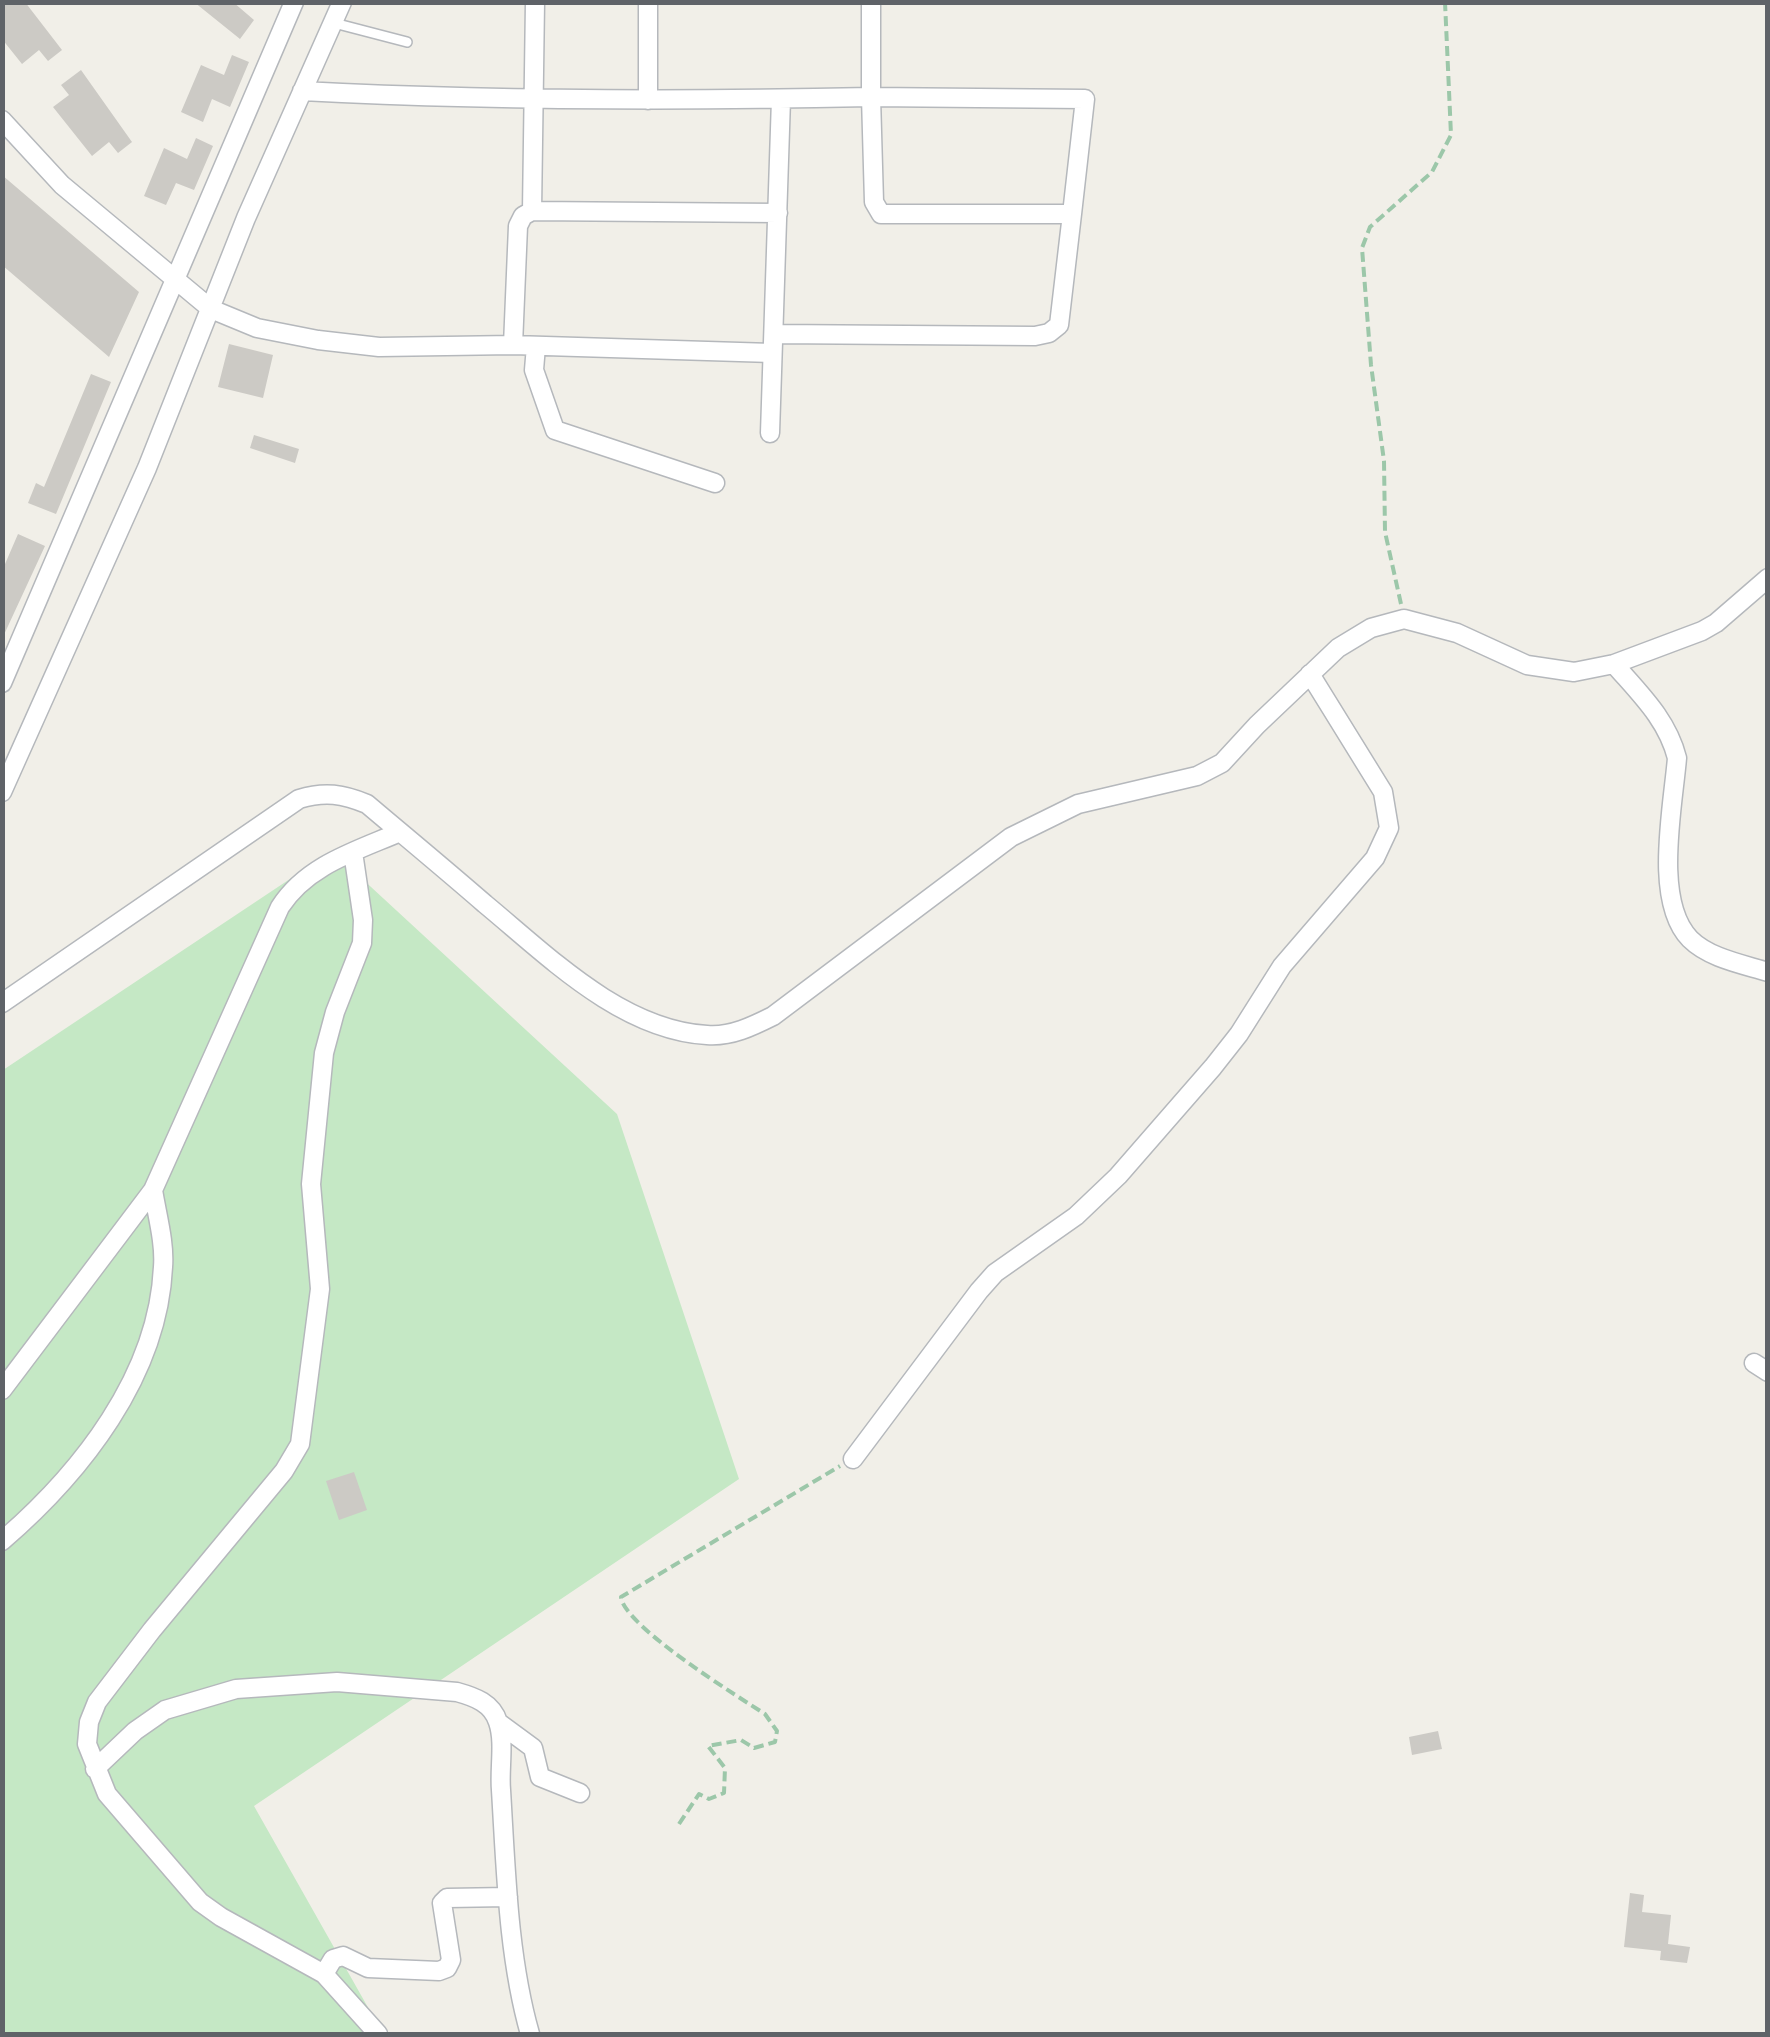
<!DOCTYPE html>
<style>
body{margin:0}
#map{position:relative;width:1770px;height:2037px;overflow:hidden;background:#f1efe8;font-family:Cabin,sans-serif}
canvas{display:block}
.frame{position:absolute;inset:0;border:5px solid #5f6368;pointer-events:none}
</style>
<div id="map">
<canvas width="1770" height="2037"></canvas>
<div class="frame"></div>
</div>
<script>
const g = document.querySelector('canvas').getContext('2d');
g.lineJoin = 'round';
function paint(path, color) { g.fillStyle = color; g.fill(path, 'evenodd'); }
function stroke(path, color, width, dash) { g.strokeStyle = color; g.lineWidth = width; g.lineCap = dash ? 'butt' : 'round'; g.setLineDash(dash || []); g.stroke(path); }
paint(new Path2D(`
 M332,851L617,1114L739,1479L254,1806L383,2034H3V1070Z`), '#c5e8c5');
paint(new Path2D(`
 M2,2H25L62,50L48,61L39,50L22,64L2,39Z
 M194,2H233L254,20L240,39Z
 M232,55L249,62L230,107L212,99L203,122L181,112L201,65L224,75Z
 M81,70L132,142L118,153L109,142L92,156L53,107L69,95L61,85Z
 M196,138L213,146L194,190L176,183L166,205L144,196L164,148L187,159Z
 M2,175L139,292L109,357L2,265Z
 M229,344L273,355L263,398L218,387Z
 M91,374L111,382L56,514L28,503L36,483L44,487Z
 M254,435L299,449L295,463L250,448Z
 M18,534L45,546L2,639V571Z
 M354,1472L367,1510L339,1520L326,1481Z
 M1438,1731L1442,1749L1412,1755L1409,1737Z
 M1630,1893L1644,1895L1642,1912L1671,1915L1668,1944L1690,1947L1687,1963L1660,1960L1661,1951L1624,1947Z`), '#cccac5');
const lane = new Path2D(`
 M334,23L407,42`);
const street = new Path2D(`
 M648,2V100
 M302,91C491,101 682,101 871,97V2
 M871,97L1085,99L1072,214H881L874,202Z
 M2,120L62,185L211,309L257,328L318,340L379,347L513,345L772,353
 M532,211L535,2
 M775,334L1035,336L1049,333L1059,325L1072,214
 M513,345L518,226L523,216L532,211L778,213
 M536,346L534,370L555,430L715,483
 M770,433L781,99
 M1614,664C1640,694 1667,719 1677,758C1673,807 1653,901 1690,939C1709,958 1742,964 1768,972
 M2,683L294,2
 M2,792L147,468L246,218L342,2
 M353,852L363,920L362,943L335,1012L324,1053L311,1184L320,1289L300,1444L284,1471L152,1630L97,1702L89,1722L87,1744L107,1794L200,1902L221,1917L324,1974L378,2034
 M2,1003L299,799C325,791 343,794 367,804C406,837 446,870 485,904C548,956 621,1030 707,1035C731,1037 753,1026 773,1016L1011,837L1078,804L1197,776L1222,763L1257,725L1338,648L1371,628L1404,619L1457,633L1527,665L1574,672L1614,664L1702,631L1716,623L1768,578
 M1754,1363L1768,1372
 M2,1390L153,1190L280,907C307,865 356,851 400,832
 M853,1459L979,1291L995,1273L1076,1216L1118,1176L1213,1067L1239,1034L1282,966L1375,858L1389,828L1383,792L1310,674
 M2,1541C81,1473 158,1376 163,1267C165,1243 157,1215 153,1190
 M499,1723L533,1748L540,1777L580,1793
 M95,1769L135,1731L165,1710L236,1689L337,1682L457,1692C475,1697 492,1703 498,1722C505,1742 499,1769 501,1790C506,1871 508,1957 530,2034
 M324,1974L333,1959L343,1956L368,1968L439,1971L447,1968L451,1960L442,1903L447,1898L508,1897`);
stroke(lane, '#b5b8bc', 12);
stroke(street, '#b5b8bc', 21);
stroke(new Path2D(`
 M1401,604L1385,532L1384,461L1371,365L1362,248L1370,227L1432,172L1451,135L1445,2
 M679,1824L699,1794L709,1799L724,1793L725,1768L708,1746L741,1740L754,1748L775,1742L777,1731L765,1714C737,1696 624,1626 621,1597L840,1466`), '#9cc7a9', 4, [10, 5]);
stroke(lane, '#fff', 9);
stroke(street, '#fff', 18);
</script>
